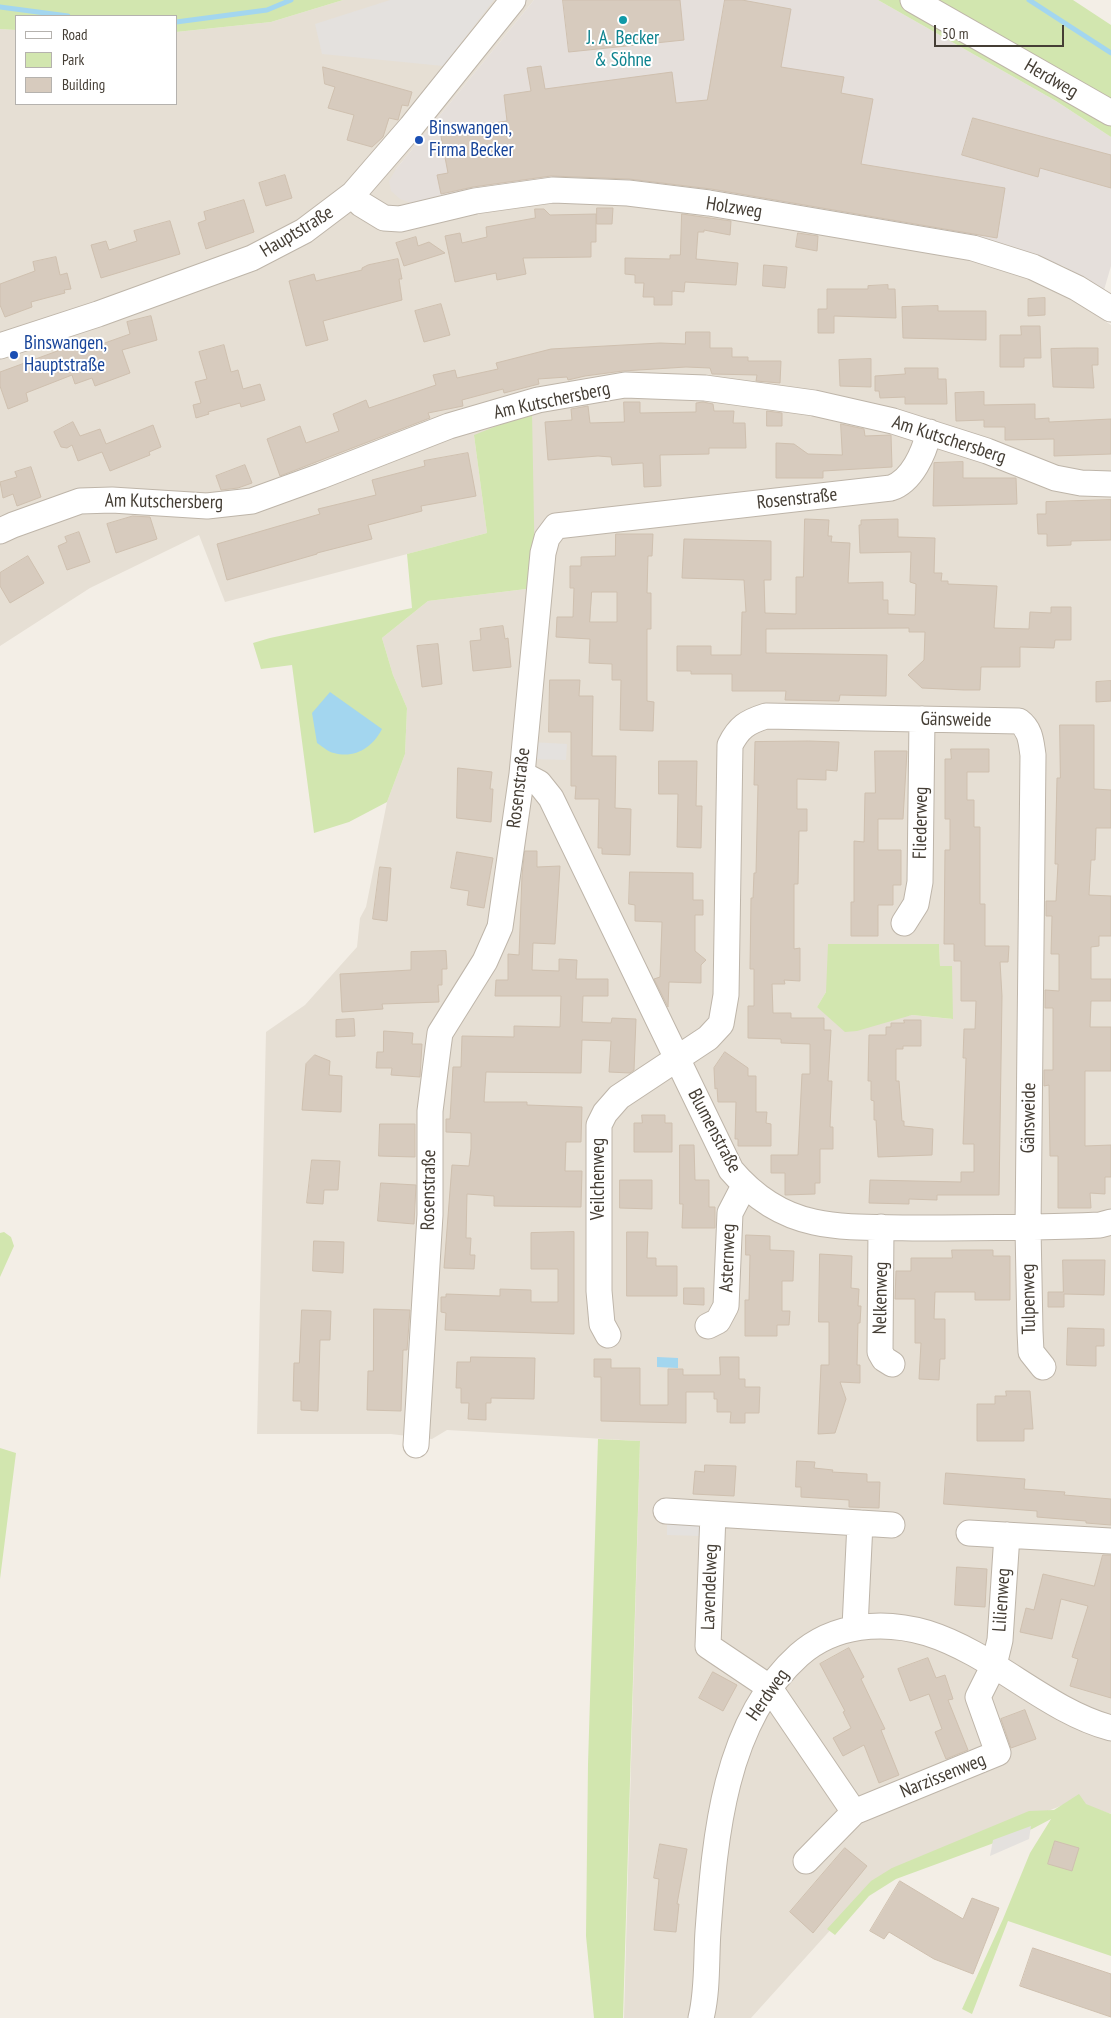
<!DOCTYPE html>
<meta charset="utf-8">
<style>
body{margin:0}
#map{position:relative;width:1111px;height:2018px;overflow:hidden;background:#f3eee6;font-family:"PT Sans Narrow",sans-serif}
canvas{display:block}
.legend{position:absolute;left:15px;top:15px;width:162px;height:90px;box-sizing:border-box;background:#fff;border:1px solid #b5b2ae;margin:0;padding:6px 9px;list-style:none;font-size:15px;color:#453e35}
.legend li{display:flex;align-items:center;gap:10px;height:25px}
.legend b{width:25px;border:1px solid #b5b2ae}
.scale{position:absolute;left:934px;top:25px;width:130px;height:22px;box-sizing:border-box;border:2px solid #453e35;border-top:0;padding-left:6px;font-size:15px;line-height:18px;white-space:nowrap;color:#453e35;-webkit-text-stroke:4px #fff;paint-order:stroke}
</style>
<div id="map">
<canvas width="1111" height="2018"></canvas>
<ul class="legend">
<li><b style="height:6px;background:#fff"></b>Road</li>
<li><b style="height:14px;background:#d2e6af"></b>Park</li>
<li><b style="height:14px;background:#d7cbbe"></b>Building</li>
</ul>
<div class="scale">50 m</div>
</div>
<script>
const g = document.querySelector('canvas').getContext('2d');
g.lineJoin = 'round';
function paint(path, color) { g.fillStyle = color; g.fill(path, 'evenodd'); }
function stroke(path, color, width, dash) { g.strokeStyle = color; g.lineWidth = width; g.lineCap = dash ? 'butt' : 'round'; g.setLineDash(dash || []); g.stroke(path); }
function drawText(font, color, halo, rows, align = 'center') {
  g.font = font + ' "PT Sans Narrow",sans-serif'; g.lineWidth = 4; g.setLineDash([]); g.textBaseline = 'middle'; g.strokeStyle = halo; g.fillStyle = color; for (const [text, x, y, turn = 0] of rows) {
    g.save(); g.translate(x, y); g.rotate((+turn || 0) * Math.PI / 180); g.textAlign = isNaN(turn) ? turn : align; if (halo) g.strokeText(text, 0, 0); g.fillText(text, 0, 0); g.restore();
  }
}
paint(new Path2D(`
 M343,0H534L396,169L471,195L733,201L1036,276L1111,325V1814L1073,1801L889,1874L852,1906L751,2018H624L640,1441L447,1430L432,1439L391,1434H257L266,1032L305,1005L357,947L360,918L366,907L387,802L405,754L407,708L393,675L382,638L428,601L526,589L474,435L487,533L225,602L199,535L90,588L0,646V29L16,30V104H176V32L271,22ZM939,944L940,966H951L952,1019L912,1015L899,1017L817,1007L826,992Z`), '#e6dfd4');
paint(new Path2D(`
 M534,0H878L1056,101L1111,137V266L1104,290L1063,266L1001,247L633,187L418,205L400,199L391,191L389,181L396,169Z`), '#e5dfdb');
paint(new Path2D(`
 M0,0H343L271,22L176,32V16H16V30L0,29Z
 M878,0H1073L1111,25V137L1056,101Z
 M532,412L535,576L526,589L428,601L382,638L393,675L407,708L405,754L387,802L349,822L314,833L292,665L261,669L253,643L270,638L412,608L407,554L487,533L474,435Z
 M828,944H939L940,966H952L953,1019L912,1015L857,1031L845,1032L817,1007L826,992Z
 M4,1232L11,1237L14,1246L0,1277V1233Z
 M598,1439L640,1441L623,2018H594L586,1936L588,1764Z
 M0,1448L16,1453L0,1579Z
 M1079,1794L1086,1804L1111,1814V1956L1008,1921L972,2014L962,2009L1003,1919L1030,1853L1051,1819L1032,1829L896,1879L869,1896L835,1935L827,1929L871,1881L892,1868L1029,1811L1054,1810Z`), '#d2e6af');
paint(new Path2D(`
 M390,0H494L443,66L322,54L315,24Z
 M531,742L567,744L566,760L530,759Z
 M667,1521L701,1522L700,1536L667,1535Z
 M1031,1826L1029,1839L990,1856L993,1840Z`), '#e4e1de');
paint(new Path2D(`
 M330,692L382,729C373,747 355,759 334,753C328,752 322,746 317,743L312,713Z
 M657,1357L678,1358V1368L657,1367Z`), '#a3d6ef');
stroke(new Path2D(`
 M1029,0L1111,53
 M0,7L68,16
 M176,22L267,10L291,0`), '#a3d6ef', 5);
const building = new Path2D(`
 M563,0H680L684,40L569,52Z
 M725,0H742L791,9L781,67L844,77L841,93L873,99L861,164L1005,188L997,238L711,189L629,179L551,176L473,187L441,194L437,175L448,173L440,131L507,121L504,95L531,91L527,68L541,66L545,89L672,72L676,103L707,100Z
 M323,67L412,92L408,106L402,105L398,120L389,118L383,137L372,147L347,140L354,115L328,108L335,87L325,84Z
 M973,118L1111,155V188L1040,168L1038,177L962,155Z
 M285,175L292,198L266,206L259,183Z
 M244,200L254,232L206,249L198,223L206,220L204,212Z
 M597,208H613L612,224H597Z
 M535,209H544L550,215L596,214V242H591V257L523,258L526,274L497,280L496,273L455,282L445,236L460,233L462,243L487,237L486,227L535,218Z
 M682,214L731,221L730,235L704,230V232H698L696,259L738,263L736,285L685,282L684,292L672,291V305H654V297H643L644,283H635V275L625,274V258L670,259V255H680Z
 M170,221L180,254L101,278L91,245L106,241L109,250L137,241L134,231Z
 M798,233L818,236L817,251L796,247Z
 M416,237L418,246L429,242L445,253L404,266L396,243Z
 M56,257L60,275L67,273L71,289L64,290L65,293L31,302L32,307L5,317L0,305V284L35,271L33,262Z
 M398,259L402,279H399L402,300L323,321L328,340L306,346L289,281L314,274L316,281L362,270V268L368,265Z
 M764,265L787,267L785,288L763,286Z
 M888,285V289H895L896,318L834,316V333H818V309H827V289H868V286Z
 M1045,298V315L1028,316V299Z
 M441,304L450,335L424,342L415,311Z
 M938,306V311H986V340L903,338L902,307Z
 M151,316L157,340L122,350L130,373L95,386L92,378L75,384L72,375L26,393L28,401L8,409L0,386V372L82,342L85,350L130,334L127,322Z
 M1021,326H1040L1041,358H1024V367H1000V335H1021Z
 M686,332H710V348H732V357H748V361H781L780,383L756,381L757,375L712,374L710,368L686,367L623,371L585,376L568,380L567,377L538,379L539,384L504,393L503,389L462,400L463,406L428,413L430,418L280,476L267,439L300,426L306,443L339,431L333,414L366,400L369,408L436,385L433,375L455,370L457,378L498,369L496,363L551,349L660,343L685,344Z
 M224,345L231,372L238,370L243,389L260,384L265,400L241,407L240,403L208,412L209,414L196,418L193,405L201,403L195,382L207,379L199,352Z
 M1076,348H1098V365H1092L1094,388L1053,387L1051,349Z
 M871,359V387L840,386L839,360Z
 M905,368H938V379H946L947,404H905V397L880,398L879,391H875V376L905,374Z
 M984,392V405L1035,404V419L1049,418V422L1111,419V454L1054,456V439L1005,440V427H984V420L956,421L955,393Z
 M624,402H640V413L696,412V403L703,402L713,404L714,411H734L733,423H745L746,448H709V454L660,455L661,486L644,487L643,463L612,465L611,457L598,456L548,460L545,422L572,420L571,409L588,406L590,423L624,422Z
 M767,411L782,413V426H767Z
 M73,422L80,436L100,429L106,444L153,425L161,447L149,452L150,455L110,471L102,452L78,461L72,445L67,448L61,447L54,432Z
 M841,424L864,429L865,436L891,435L892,467L823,471V478H776V443L794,444L808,454L842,455Z
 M468,453L476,496L421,506L422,511L368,525L372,539L317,553V554L227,580L217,544L320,514L318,509L376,495L372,480L425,466L424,461Z
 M963,462V478H1016L1017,504L933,506L934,463Z
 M245,465L252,483L238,488L221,490L216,476Z
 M31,467L41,497L17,506L13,494L3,498L0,482L17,477L15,472Z
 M1111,500V540L1071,541V545L1047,546V534H1038L1037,514H1046V502Z
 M133,516L150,517L157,539L116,553L107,524Z
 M805,519L829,520L828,536H832L831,542L850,543L848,583L883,582V600H888V614L915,615L916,584L910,582L911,552L860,553L859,525H861V520L898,519V537L935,538L934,573H942L941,581H948V584L997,586L994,628L1029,629L1030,612L1051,613V607H1071V640H1055L1054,648L1020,647V667H981L980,690H964L922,688L908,675L924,660L925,632H909V628L766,629V653L887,655L886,696L840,695L839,701L785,700L786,691H732V674H691V671H677V646H711V655H741L742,612H746L744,580L682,578L684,539L771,541V580H764L765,613L796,614V577H803Z
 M79,532L90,562L67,570L58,546L67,542L65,537Z
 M616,534H653L652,556H648L647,593H651V629H647V701L654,702L653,731L620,730L621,680H612V664L589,663L590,639L556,637L557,617H573L574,588H570V566H581V557L615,556ZM592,592H617V622H590Z
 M28,556L44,583L10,603L0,586V573Z
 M503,626L505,639L508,638L511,667L473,671L470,641L481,640L480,629Z
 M438,644L442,684L422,687L417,646Z
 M550,680H580L579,696H593L592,756H616L615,808L631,809L630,855L602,854V848H598L599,799H575L576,786H571V732H549Z
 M1111,681V701L1096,702V682Z
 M1060,725H1094V789L1111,790V828H1096L1095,860H1091L1089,895L1111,896V936H1099V946L1091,947V979H1111V1001H1091L1090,1027H1111V1071H1085V1146L1111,1145V1177H1105V1194L1090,1193L1091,1208H1058V1156H1050L1049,1085L1044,1086V1070H1053V1008H1045V990L1059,991V954H1051L1052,916H1046V901H1056L1058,864H1055L1057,778H1060Z
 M809,741L839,742L837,771L826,770V780L797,779V809H807V831H799L798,884H794V949L800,948V981L784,980L785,984H772L773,1013H791V1018H824V1030H831L828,1081H832L830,1127H833V1149H820V1183H815V1194L785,1195V1173H771V1155H798L802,1074H810V1044L781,1043V1039L748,1038V1006H754V969H750L751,898H753L754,873H756L758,785H754L755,742Z
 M951,749H989V772H967V800H974V827H980V904H985V946H1009L1008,962H1000L1002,996L999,1195H937V1200L909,1199V1204L869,1203L870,1180L961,1182V1172H974V1144H963L966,1058H963L964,1029H975L976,1001H961V961H954V944H944L945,850H950V819H945V759H951Z
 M875,751H907L903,819H878V850H901V885H893V905H878V936H851V902H854V841L864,842L865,793H875Z
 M659,761H697L696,806H702L701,848L677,847L678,794H659Z
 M458,768L492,772L490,789H493L491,822L457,818Z
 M525,851H537V867L560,866L555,944L533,943L532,970L559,971V959L577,960L576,979H608V996H583L582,1022L611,1023L612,1018L636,1019L634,1070L630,1073L609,1072L611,1041L582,1040L581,1073L486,1072L484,1102H527V1105L582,1107L581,1142H566L565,1171H582L581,1207L494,1206V1196L467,1194L466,1238H471L470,1255H475L474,1269L444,1268L452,1165L469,1166L471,1149V1133L446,1132V1119H450L453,1067H461L462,1036L514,1037V1026L560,1027L561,996H495L496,980H508V954L519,955L522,876Z
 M457,852L493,858L484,908L467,905L469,891L451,888Z
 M380,867L391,868L387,921L373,919Z
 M630,872L693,873V900H703V915H695V951L706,960L701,965V983L669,982L668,1007L654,979L660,977L662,922L635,921V905L629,904Z
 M446,951L447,969H442V985H438L439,1002L382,1004L383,1009L342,1012L340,974L411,970V952Z
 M354,1019L355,1036L336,1037V1020Z
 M904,1020H921V1046H903V1049H896V1081H899L902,1121H904V1126L933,1129L932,1155L878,1157L876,1120H874V1101L871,1100V1081H868L869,1035H886V1027H891V1023H904Z
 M384,1031L413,1033L412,1044H422L420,1077L391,1075L392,1068H376L377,1052H383Z
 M725,1052L748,1068V1076H756V1112H767L766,1123L771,1124V1146H738V1139H735L736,1102H718L717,1088L715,1089L714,1068Z
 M315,1055L330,1061L329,1075L342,1076L341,1112L302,1110L306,1064Z
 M642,1115H665V1123H672V1152H634V1123H642Z
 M380,1124H415V1157L379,1156Z
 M680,1145H694L695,1180H709V1207H715V1228H682L683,1204H680Z
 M312,1160L340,1161L338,1190H324L323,1204L307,1203Z
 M620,1180H652V1209L620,1208Z
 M381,1183L416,1185L414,1224L378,1221Z
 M574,1232V1334L445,1330L446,1313L441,1312V1297H446V1294L500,1296V1289L531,1290V1302H558V1269H531V1233Z
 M627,1232H648L647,1258H656V1266H677V1296H627Z
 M746,1235L770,1236V1250L794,1251L793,1281H782V1311H790L789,1325H777V1336H745V1300H749L750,1255H746Z
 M314,1241L344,1242L343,1273L313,1271Z
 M952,1250H993V1256H1010V1300H975V1292H935L934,1319H945V1359H940L939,1380L919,1379L921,1343H915V1299H895L896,1271H911V1258H952Z
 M820,1254L852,1256L851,1288L859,1289L858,1306H861L860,1323H858L857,1365H860V1383L840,1382L846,1399L835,1433L818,1434L821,1365H829V1322H819Z
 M1063,1260H1105L1104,1295L1064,1294V1307H1048V1292H1063Z
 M684,1288H704V1305L684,1304Z
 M374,1309L410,1310L407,1350H403L401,1411L367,1410L368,1371H373Z
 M302,1310L331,1311L330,1340H320L318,1411L301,1410V1401H293L294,1363H299Z
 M1068,1328L1104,1329V1346H1096V1366L1067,1365Z
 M471,1357L535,1358L534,1399L491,1398V1403H486V1420L468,1419L469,1403H461V1388H456L457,1362H470Z
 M720,1357H739V1379H745V1387H760L759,1413H745V1423H730L731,1412H717V1399H714V1392H686V1423L601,1421V1377H594V1359H611V1368H640V1405H668V1369H683V1375H720Z
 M1006,1391H1030L1033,1429H1024V1441H977V1404H995V1396H1006Z
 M797,1461L815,1462L814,1468L833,1470L832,1472L867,1474V1482H880L879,1508L849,1507V1500L801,1497V1487H796Z
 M705,1465L736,1466L734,1496L693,1494L695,1471L704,1472Z
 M946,1473L1025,1479L1024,1489L1065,1492L1064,1495L1111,1499V1525L1086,1523V1521L1037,1517V1511L944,1504Z
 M1103,1555H1111V1698L1070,1686L1078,1659L1072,1657L1088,1606L1061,1599L1052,1639L1020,1632L1026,1608L1034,1610L1043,1574L1094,1586Z
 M957,1567L987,1569L985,1607L955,1605Z
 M849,1648L864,1677L861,1679L885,1729L881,1730L899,1775L879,1783L864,1745L843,1756L833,1738L851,1728L843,1712L845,1711L820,1664Z
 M928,1658L936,1678L945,1675L953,1699L948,1700L968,1750L946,1759L935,1732L942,1729L929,1694L910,1701L898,1669Z
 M713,1672L737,1685L723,1711L699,1698Z
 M1025,1710L1036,1739L1011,1748L1001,1719Z
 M1055,1841L1079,1848L1072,1871L1048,1864Z
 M660,1844L687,1849L677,1904H679L676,1932L654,1930L659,1879L654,1878Z
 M845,1848L867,1866L813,1933L790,1912Z
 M900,1881L963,1919L972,1898L999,1908L973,1974L934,1959L889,1932L884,1939L870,1931Z
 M1033,1948L1111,1974V2017L1020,1986Z`);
paint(building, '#d7cbbe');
stroke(building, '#cfc0af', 1);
const minor = new Path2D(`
 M913,0L1111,113
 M353,194L361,204L384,218L400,219L475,201L553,190L628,193L709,203L973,248L1033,267L1077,288L1111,309
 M0,346L98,314L252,258L304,231L353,194L411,127L513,0
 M0,531L13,525L80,501L112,500L207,506L252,501L321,476L449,426L538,400L625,385L705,388L814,403L893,421L987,451L1055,478L1081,483L1111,484
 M522,774L539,783L551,798L731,1170C753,1196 781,1215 814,1222C846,1229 880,1227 913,1228C975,1228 1037,1228 1100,1225L1111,1222
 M904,923L916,904L920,882L922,719
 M881,1227L880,1352L884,1359L892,1364
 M708,1326L718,1321L726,1306L730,1213L744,1186
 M608,1335L602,1324L599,1291V1125L605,1113L619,1097L708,1038L721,1024L726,995L730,745C739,727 747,722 766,716L1019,721C1031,730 1031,742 1033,755L1028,1228L1030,1331L1031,1352L1043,1367
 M416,1445L430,1215V1111L438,1048L440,1033L485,961L500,927L522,774L543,553L547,538L556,526L891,488C912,481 924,453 929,432
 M666,1511L892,1525
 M713,1514L708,1646L769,1687L854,1812
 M969,1533L1111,1541
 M855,1627L860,1523
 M806,1861L854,1812L998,1753L978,1697L994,1665L1000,1640L1007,1535
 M701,2018C708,1990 706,1959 708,1931C715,1837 724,1722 799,1655C834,1624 883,1620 927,1633C994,1654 1045,1710 1111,1728`);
stroke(minor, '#beb5a9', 27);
stroke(minor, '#fff', 25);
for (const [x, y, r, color] of [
 [623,20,5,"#0f9aa8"],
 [419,140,5,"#1a4fb4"],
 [14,355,5,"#1a4fb4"]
]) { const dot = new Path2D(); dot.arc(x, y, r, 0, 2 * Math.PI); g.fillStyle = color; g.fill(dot); stroke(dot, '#fff', 2); }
drawText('19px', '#0d838f', '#fff', [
 ["J. A. Becker",623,39],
 ["& Söhne",623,61]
]);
drawText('19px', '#453e35', '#fff', [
 ["Herdweg",1051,79,30],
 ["Holzweg",734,208,9],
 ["Hauptstraße",297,232,-31],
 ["Am Kutschersberg",552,401,-12],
 ["Am Kutschersberg",949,440,18],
 ["Rosenstraße",797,499,-6],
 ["Am Kutschersberg",164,502,1],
 ["Gänsweide",956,720,1],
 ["Rosenstraße",519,788,-83],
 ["Fliederweg",921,823,-89],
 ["Gänsweide",1029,1118,-89],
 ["Blumenstraße",714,1131,62],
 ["Veilchenweg",599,1179,-90],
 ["Rosenstraße",429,1190,-89],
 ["Asternweg",728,1258,-88],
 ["Nelkenweg",881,1298,-89],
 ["Tulpenweg",1029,1299,-91],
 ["Lavendelweg",710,1587,-88],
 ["Lilienweg",1002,1600,-86],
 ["Herdweg",768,1695,-55],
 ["Narzissenweg",943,1776,-22]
]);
drawText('19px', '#164399', '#fff', [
 ["Binswangen,",429,129],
 ["Firma Becker",429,151],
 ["Binswangen,",24,344],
 ["Hauptstraße",24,366]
], 'left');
</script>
